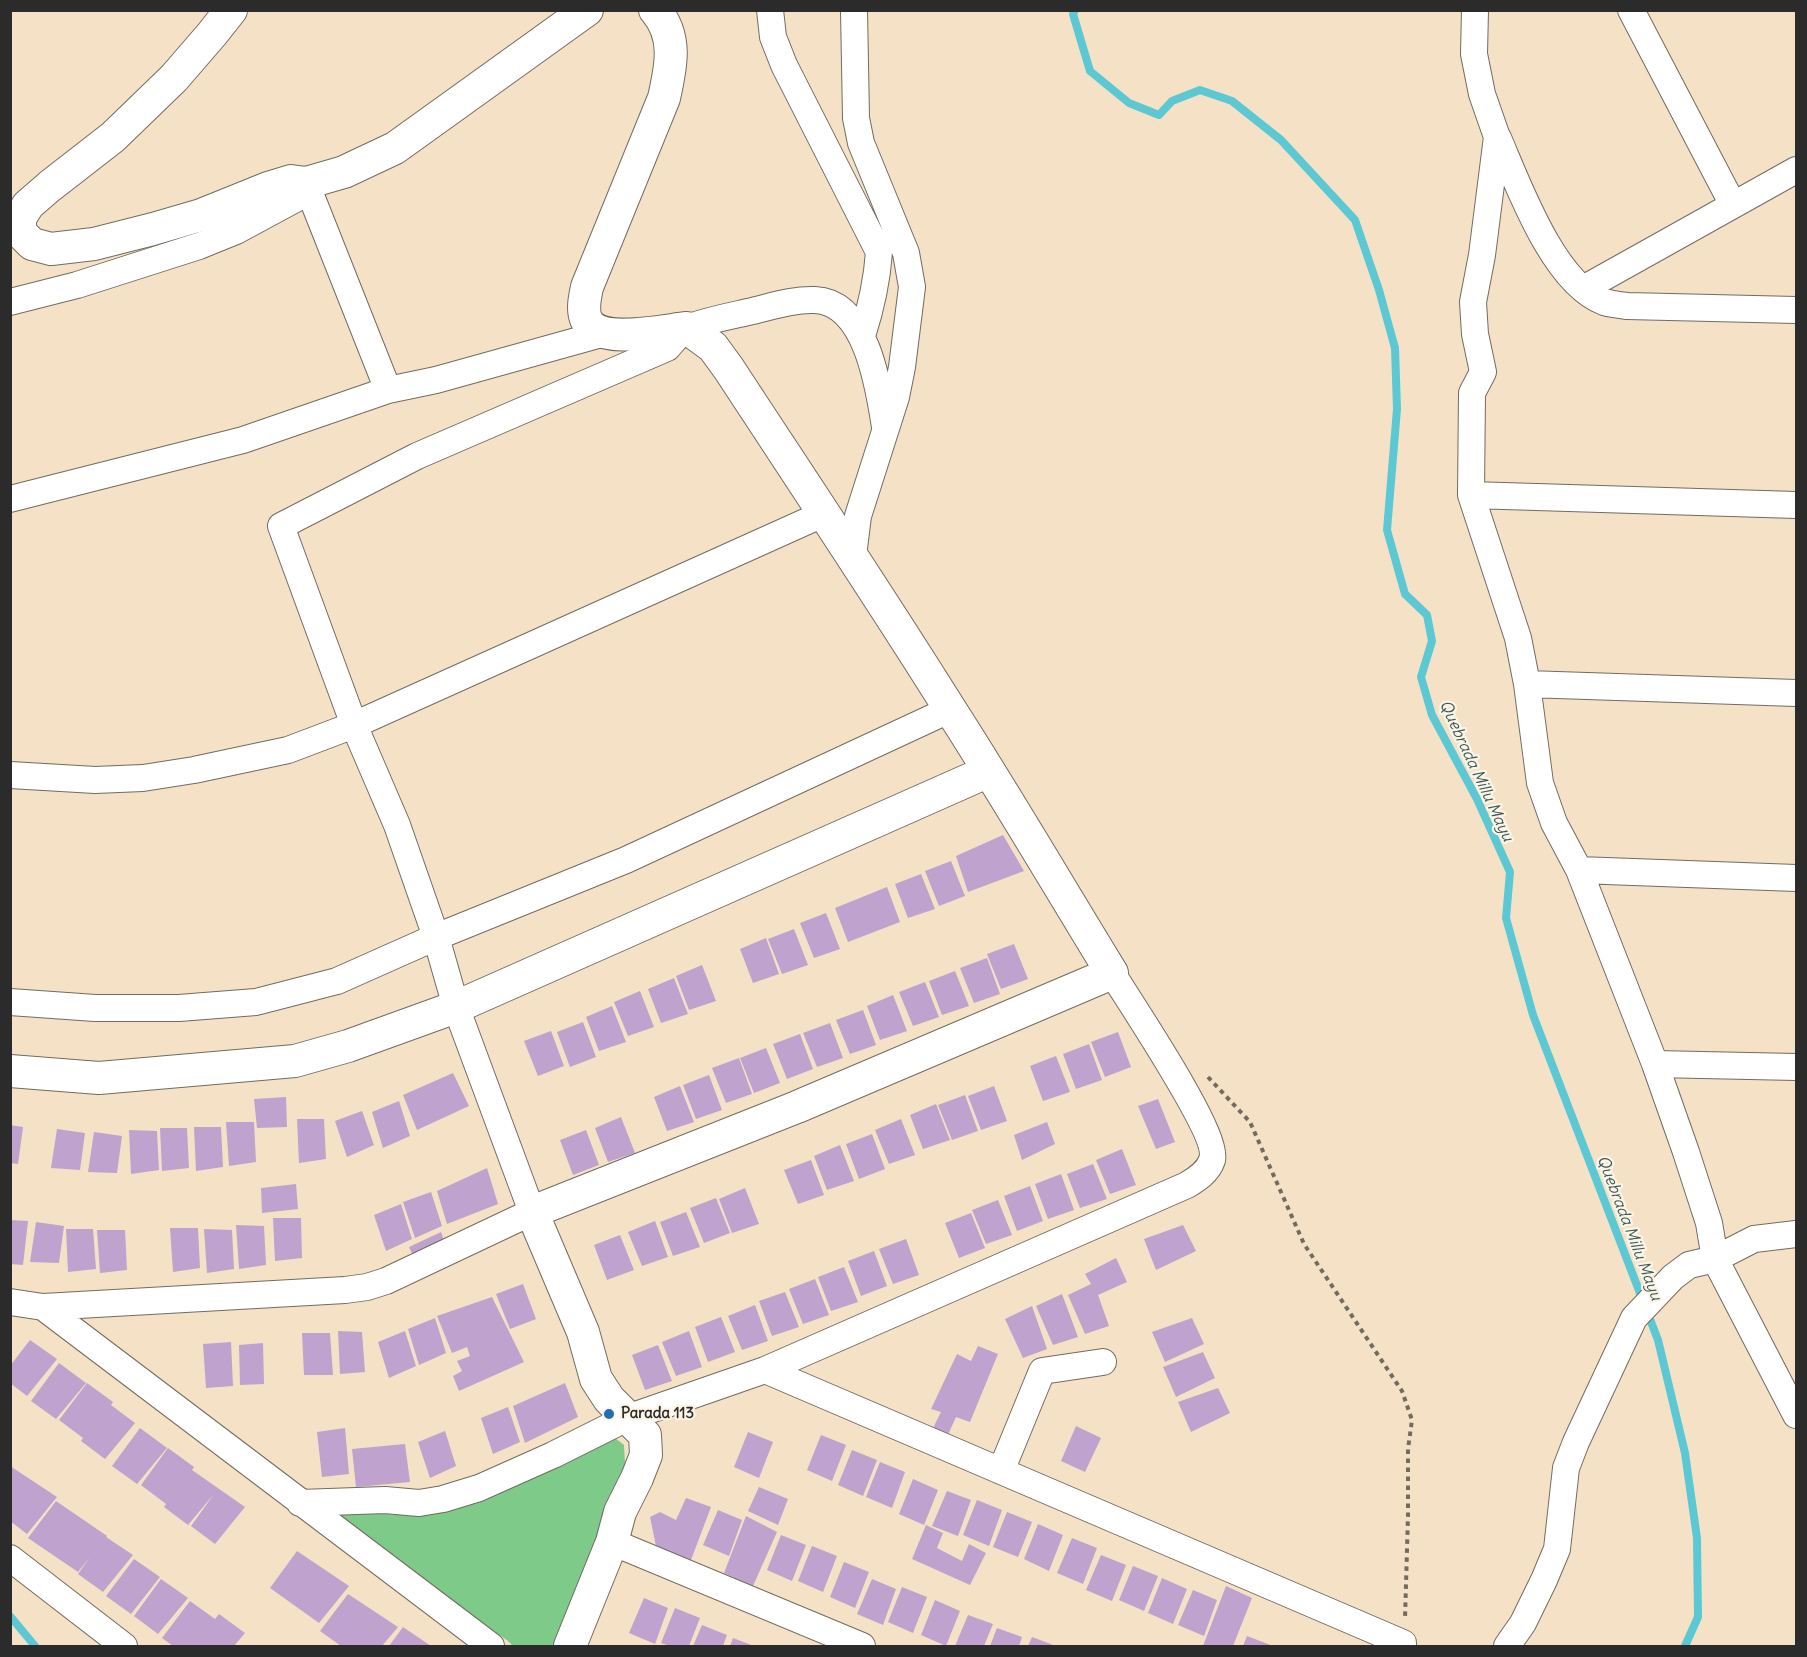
<!DOCTYPE html>
<style>
body{margin:0}
#map{position:relative;width:1807px;height:1657px;overflow:hidden;background:#f5e2c6;font-family:Delius,sans-serif}
canvas{display:block}
.frame{position:absolute;inset:0;border:12px solid #2b2b2b;pointer-events:none}
</style>
<div id="map">
<canvas width="1807" height="1657"></canvas>
<div class="frame"></div>
</div>
<script>
const g = document.querySelector('canvas').getContext('2d');
g.lineJoin = 'round';
function paint(path, color) { g.fillStyle = color; g.fill(path, 'evenodd'); }
function stroke(path, color, width, dash) { g.strokeStyle = color; g.lineWidth = width; g.lineCap = dash ? 'butt' : 'round'; g.setLineDash(dash || []); g.stroke(path); }
function drawText(font, color, halo, rows, align = 'center') {
  g.font = font + ' Delius,sans-serif'; g.lineWidth = 4.5; g.setLineDash([]); g.textBaseline = 'middle'; g.strokeStyle = halo; g.fillStyle = color; for (const [text, x, y, turn = 0] of rows) {
    g.save(); g.translate(x, y); g.rotate((+turn || 0) * Math.PI / 180); g.textAlign = isNaN(turn) ? turn : align; if (halo) g.strokeText(text, 0, 0); g.fillText(text, 0, 0); g.restore();
  }
}
paint(new Path2D(`
 M615,1438L624,1445L625,1463L620,1482L556,1646H513L508,1641L327,1511L408,1515L444,1512Z`), '#7eca88');
stroke(new Path2D(`
 M1075,10L1073,14L1090,71L1129,103L1159,115L1172,101L1200,90L1232,101L1281,140L1355,220L1379,290L1395,348L1397,409L1387,530L1405,594L1427,615L1432,641L1421,677L1432,715L1477,799L1510,872L1506,918L1533,1015L1658,1340L1685,1453L1697,1538L1698,1617L1685,1646
 M10,1616L35,1646`), '#5cc8d3', 8);
paint(new Path2D(`
 M1003,835L1024,871L968,892L956,856Z
 M951,861L965,896L939,906L925,871Z
 M921,874L935,909L908,918L895,884Z
 M887,887L900,922L848,942L835,908Z
 M826,913L840,949L814,958L800,923Z
 M794,929L808,965L782,974L768,939Z
 M766,938L779,974L753,983L740,949Z
 M1014,944L1028,979L1001,989L987,954Z
 M987,958L1000,994L974,1003L960,968Z
 M702,965L716,1001L689,1010L676,976Z
 M955,971L969,1006L942,1015L929,981Z
 M674,978L688,1014L661,1023L648,989Z
 M925,982L939,1017L913,1026L899,992Z
 M640,991L654,1027L628,1036L614,1002Z
 M893,995L907,1031L880,1040L867,1006Z
 M612,1006L626,1042L599,1051L586,1017Z
 M863,1010L876,1045L850,1054L836,1020Z
 M583,1022L596,1057L570,1067L557,1032Z
 M830,1023L843,1058L817,1067L803,1033Z
 M551,1031L564,1066L538,1076L524,1041Z
 M1118,1032L1131,1067L1105,1077L1091,1042Z
 M800,1034L813,1069L787,1079L773,1044Z
 M1089,1044L1102,1080L1076,1089L1063,1054Z
 M766,1048L780,1083L754,1093L740,1058Z
 M1056,1056L1070,1092L1043,1101L1030,1066Z
 M739,1058L752,1094L726,1103L712,1068Z
 M453,1073L469,1106L417,1130L403,1095Z
 M709,1075L722,1110L696,1119L683,1085Z
 M680,1086L694,1122L667,1131L654,1097Z
 M994,1086L1007,1121L981,1130L968,1096Z
 M965,1095L978,1131L952,1140L938,1105Z
 M286,1097L287,1127L257,1128L254,1099Z
 M1158,1099L1175,1142L1156,1149L1138,1106Z
 M399,1101L410,1136L383,1148L372,1112Z
 M936,1104L950,1140L923,1149L910,1115Z
 M362,1111L374,1145L347,1157L335,1121Z
 M621,1117L635,1153L608,1162L595,1128Z
 M297,1119H324L326,1159L299,1163Z
 M901,1119L915,1155L889,1164L875,1130Z
 M226,1122H254L256,1162L229,1166Z
 M1047,1122L1055,1144L1022,1160L1014,1135Z
 M10,1125L23,1127L18,1164L10,1163Z
 M194,1127H221L223,1167L196,1171Z
 M160,1128H187L189,1168L162,1171Z
 M57,1129L85,1133L80,1170L51,1168Z
 M129,1130L157,1131L159,1170L131,1174Z
 M586,1130L599,1165L573,1175L560,1140Z
 M94,1132L122,1136L117,1173L88,1172Z
 M872,1134L885,1169L859,1179L846,1144Z
 M840,1145L854,1181L827,1190L814,1156Z
 M1122,1149L1136,1185L1110,1194L1096,1160Z
 M811,1160L824,1195L798,1204L784,1170Z
 M1093,1164L1107,1199L1080,1208L1067,1174Z
 M487,1168L498,1204L447,1224L437,1191Z
 M1061,1174L1074,1210L1048,1219L1035,1184Z
 M296,1184L298,1209L262,1213L261,1188Z
 M1030,1186L1043,1221L1017,1231L1004,1196Z
 M745,1188L759,1224L732,1233L719,1199Z
 M431,1192L442,1226L415,1238L403,1202Z
 M716,1198L730,1233L704,1243L690,1208Z
 M998,1200L1012,1235L986,1244L972,1210Z
 M401,1204L412,1239L386,1251L374,1215Z
 M686,1212L700,1247L673,1256L660,1222Z
 M971,1213L985,1248L959,1258L945,1223Z
 M273,1218H301L302,1258L275,1261Z
 M10,1220L28,1221L23,1265L10,1264Z
 M655,1221L668,1257L642,1266L628,1232Z
 M36,1222L64,1226L59,1263L30,1262Z
 M236,1225L264,1226L266,1265L239,1269Z
 M1183,1225L1196,1251L1156,1270L1144,1239Z
 M170,1228H198L200,1268L173,1272Z
 M66,1229H93L96,1269L68,1272Z
 M204,1229L232,1230L234,1269L207,1273Z
 M97,1230H125L127,1270L100,1273Z
 M441,1232L447,1249L417,1264L409,1247Z
 M620,1235L634,1270L607,1280L594,1245Z
 M906,1239L919,1275L893,1284L879,1249Z
 M874,1251L887,1286L861,1296L848,1261Z
 M1116,1258L1127,1282L1098,1295L1109,1326L1085,1334L1068,1295L1091,1284L1085,1274Z
 M844,1267L858,1302L831,1311L818,1277Z
 M815,1279L829,1315L803,1324L789,1289Z
 M523,1284L536,1319L510,1329L496,1294Z
 M785,1292L799,1327L772,1336L759,1301Z
 M1062,1294L1078,1337L1053,1345L1036,1306Z
 M492,1297L524,1362L459,1391L453,1376L462,1371L457,1361L470,1356L467,1347L452,1353L437,1316Z
 M755,1305L768,1341L742,1350L728,1316Z
 M1032,1306L1047,1349L1023,1358L1005,1319Z
 M721,1317L735,1352L708,1362L695,1327Z
 M435,1318L446,1353L419,1365L408,1329Z
 M1192,1318L1204,1344L1165,1362L1152,1332Z
 M338,1331L362,1332L365,1372L340,1374Z
 M405,1331L416,1366L389,1378L378,1342Z
 M689,1331L702,1367L676,1376L662,1342Z
 M302,1333H330L333,1375H304Z
 M30,1340L57,1359L27,1396L10,1383V1366Z
 M231,1342L233,1386L206,1388L203,1344Z
 M263,1343L264,1384L240,1385L239,1345Z
 M658,1345L672,1381L645,1390L632,1355Z
 M978,1346L998,1354L970,1422L956,1417L947,1437L932,1430L941,1412L931,1409L957,1354L971,1361Z
 M1203,1352L1215,1378L1176,1397L1163,1367Z
 M59,1363L86,1383L56,1419L31,1401Z
 M87,1383L113,1402L111,1405L135,1423L105,1459L81,1441L83,1438L59,1420Z
 M565,1383L578,1417L525,1443L513,1406Z
 M1218,1388L1230,1413L1191,1432L1178,1402Z
 M508,1407L520,1442L493,1454L481,1418Z
 M1076,1426L1101,1438L1085,1472L1061,1461Z
 M140,1428L167,1448L137,1484L112,1466Z
 M345,1428L349,1474L322,1477L317,1432Z
 M445,1431L456,1466L430,1478L418,1442Z
 M748,1432L773,1442L759,1478L734,1467Z
 M821,1435L846,1445L832,1481L807,1470Z
 M405,1444L410,1482L356,1487L352,1449Z
 M168,1448L194,1467L192,1470L245,1507L215,1544L191,1526L214,1494L188,1525L164,1507L166,1504L141,1485Z
 M852,1450L877,1460L863,1496L838,1485Z
 M880,1462L905,1472L892,1508L866,1497Z
 M10,1466L57,1497L27,1534L10,1521Z
 M913,1479L938,1490L924,1525L899,1514Z
 M759,1487L788,1499L778,1525L748,1511Z
 M947,1491L971,1500L958,1536L932,1526Z
 M686,1498L711,1507L691,1560L656,1546L650,1517L660,1512L676,1520Z
 M977,1500L1002,1510L989,1546L963,1535Z
 M56,1501L107,1536L106,1537L133,1555L103,1592L78,1574L90,1557L78,1572L28,1538Z
 M718,1510L742,1520L729,1556L703,1545Z
 M1007,1512L1032,1522L1018,1557L993,1547Z
 M746,1516L777,1532L753,1586L724,1573Z
 M1038,1524L1063,1535L1049,1571L1024,1559Z
 M926,1525L943,1533L937,1548L962,1561L969,1544L986,1553L970,1585L912,1559Z
 M781,1535L806,1545L792,1581L767,1570Z
 M1072,1538L1097,1548L1083,1584L1057,1573Z
 M812,1546L837,1556L823,1592L798,1581Z
 M297,1551L349,1586L319,1623L270,1588Z
 M1101,1555L1126,1565L1112,1601L1086,1590Z
 M134,1559L160,1577L131,1614L106,1596Z
 M844,1562L869,1572L855,1608L830,1597Z
 M1133,1566L1158,1576L1144,1611L1119,1600Z
 M1162,1578L1187,1589L1173,1624L1148,1613Z
 M161,1579L188,1598L158,1634L134,1616Z
 M872,1579L896,1589L883,1625L857,1614Z
 M1226,1586L1252,1598L1233,1646H1203Z
 M902,1587L927,1597L913,1633L888,1622Z
 M1193,1590L1217,1600L1204,1636L1178,1625Z
 M348,1594L398,1627L382,1646H341L320,1631Z
 M644,1598L668,1608L655,1644L629,1633Z
 M935,1600L960,1611L946,1646L921,1635Z
 M190,1601L215,1619L219,1614L245,1633L234,1646H173L162,1638Z
 M675,1608L700,1618L689,1646H670L661,1643Z
 M968,1615L993,1624L984,1646H955Z
 M702,1625L727,1635L723,1646H693Z
 M403,1627L431,1646H389Z
 M997,1628L1022,1637L1019,1646H990Z
 M1247,1636L1273,1646H1243Z
 M1032,1637L1056,1646H1028Z
 M733,1638L754,1646H730Z`), '#bfa2cd');
const minor = new Path2D(`
 M770,10L773,37L784,65L879,252C877,281 871,308 862,336
 M1475,10L1474,54L1482,94L1497,137L1482,255L1473,302L1475,334L1483,372L1472,393L1471,495L1518,638L1527,684L1540,783L1554,823L1579,870L1655,1064L1686,1152L1709,1223L1715,1259L1796,1415
 M1631,10L1733,205
 M1498,138C1518,184 1553,283 1604,302C1611,304 1619,305 1627,306L1796,310
 M306,183L388,390
 M1583,289L1796,170
 M10,302L77,285L199,246L236,231L299,197L306,183
 M1471,495L1796,505
 M10,499L243,440L388,390L436,380L605,333
 M853,556L858,516L896,397L902,367L912,287L906,253L861,143L856,118L854,10
 M1527,684L1796,693
 M10,775L95,780L143,778L194,770L288,750L354,725L823,514
 M1579,870L1796,878
 M10,1002L95,1008H179L256,1002L337,981L436,937L626,860L951,709
 M1655,1064L1796,1067
 M10,1302L43,1307L345,1290L367,1287L386,1281L532,1212L456,1007L436,937L397,825L354,725L281,526L417,456L667,348C673,342 679,333 686,329C695,323 735,315 748,312C770,307 793,299 815,300C867,302 879,389 885,427
 M43,1307L491,1646
 M765,1370L1403,1643V1646
 M1001,1471L1042,1371L1103,1362
 M300,1503L385,1500L419,1503L443,1499L479,1488L553,1455L627,1418L765,1370L1187,1185C1197,1179 1208,1172 1212,1160C1220,1135 1129,1001 1112,973
 M612,1542L862,1646
 M10,1558L124,1646
 M1507,1646L1523,1623L1544,1580L1557,1549L1566,1468L1576,1442L1634,1318L1673,1277L1689,1265L1715,1259L1754,1239L1796,1234`);
const tertiary = new Path2D(`
 M231,10L212,34L174,78L113,137L50,186L28,205L20,218V232L32,244L51,249L94,244L153,229L201,215L268,188L291,181L306,183L344,172L395,148L587,10
 M10,1071L99,1078L295,1061L348,1046L456,1007L989,771
 M570,1646L612,1542L620,1512L637,1478L646,1455L645,1435L609,1399L596,1379L583,1332L532,1212L797,1107L1112,973C1058,885 1006,796 950,709C878,594 803,482 729,369L713,347L687,328C665,330 597,346 586,319C582,309 585,297 587,287L664,98C671,67 678,36 655,10`);
stroke(minor, '#726b61', 28);
stroke(tertiary, '#726b61', 34);
stroke(new Path2D(`
 M1208,1077L1250,1122L1304,1244L1402,1391L1412,1420L1408,1449V1515L1405,1619`), '#726b61', 4, [4.5, 4.5]);
stroke(minor, '#fff', 26);
stroke(tertiary, '#fff', 32);
for (const [x, y, r, color] of [
 [609,1414,6,"#1f6fb2"]
]) { const dot = new Path2D(); dot.arc(x, y, r, 0, 2 * Math.PI); g.fillStyle = color; g.fill(dot); stroke(dot, '#fcf5e5', 2); }
drawText('bold 15px', '#2b2b2b', '#fcf5e5', [
 ["Parada 113",621,1414]
], 'left');
drawText('italic 16px', '#3a5a5d', '#fcf5e5', [
 ["Quebrada Millu Mayu",1476,771,65],
 ["Quebrada Millu Mayu",1629,1228,69]
]);
</script>
